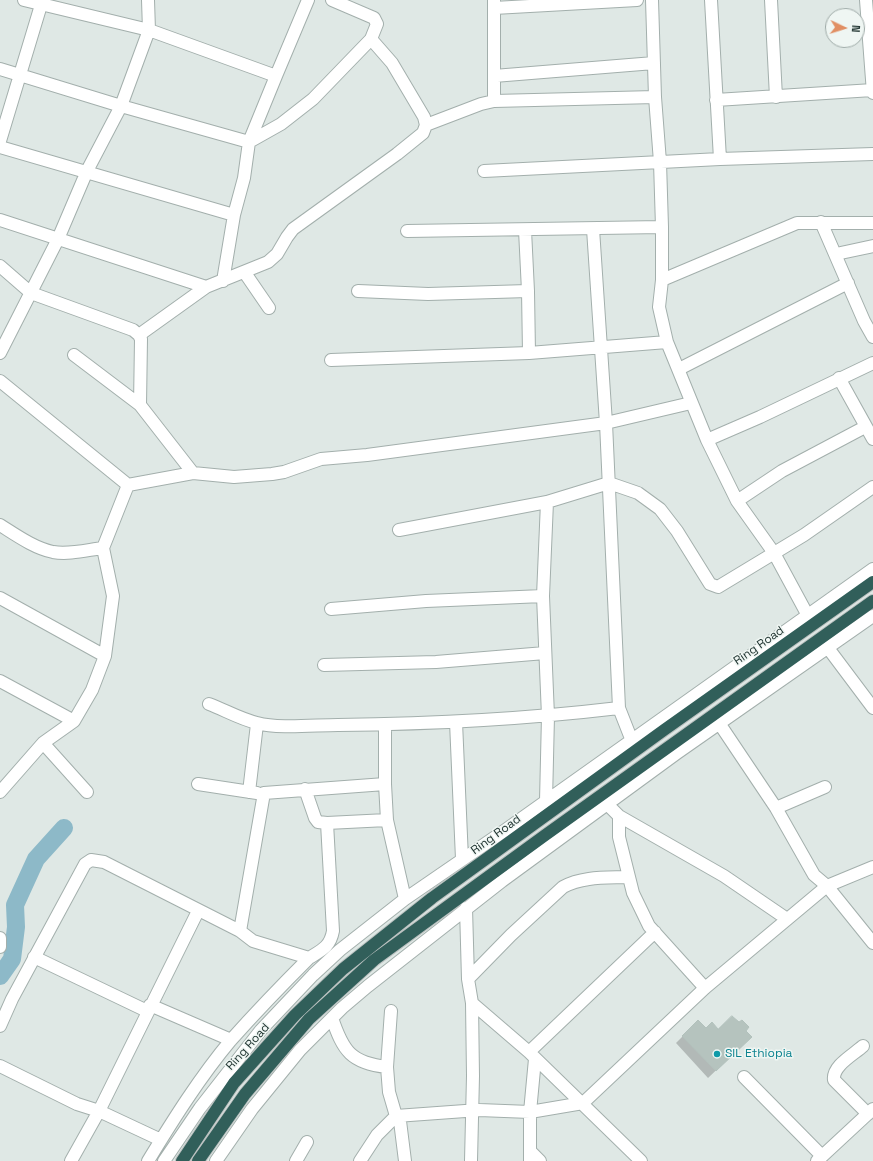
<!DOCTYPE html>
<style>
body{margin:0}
#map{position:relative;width:873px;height:1161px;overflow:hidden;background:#dfe8e5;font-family:"Space Grotesk",sans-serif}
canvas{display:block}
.north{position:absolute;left:825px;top:8px;width:40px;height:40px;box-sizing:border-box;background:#eff6f3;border:1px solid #9da9a6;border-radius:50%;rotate:94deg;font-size:11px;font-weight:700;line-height:16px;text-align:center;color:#223633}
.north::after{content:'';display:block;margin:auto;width:14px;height:18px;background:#e18f64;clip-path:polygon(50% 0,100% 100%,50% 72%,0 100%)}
</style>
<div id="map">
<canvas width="873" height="1161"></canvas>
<div class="north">N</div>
</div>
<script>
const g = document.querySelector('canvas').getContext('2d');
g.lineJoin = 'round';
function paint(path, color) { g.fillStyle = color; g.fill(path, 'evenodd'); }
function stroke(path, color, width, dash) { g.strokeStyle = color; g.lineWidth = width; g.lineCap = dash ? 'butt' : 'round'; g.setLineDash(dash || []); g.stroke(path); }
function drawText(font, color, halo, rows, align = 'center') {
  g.font = font + ' "Space Grotesk",sans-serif'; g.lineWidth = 3; g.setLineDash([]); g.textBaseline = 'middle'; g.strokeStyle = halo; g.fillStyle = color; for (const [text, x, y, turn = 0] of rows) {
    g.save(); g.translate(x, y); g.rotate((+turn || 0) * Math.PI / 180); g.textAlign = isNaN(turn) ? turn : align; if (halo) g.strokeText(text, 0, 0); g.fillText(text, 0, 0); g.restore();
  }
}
paint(new Path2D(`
 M698,1021L706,1029L745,1031L751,1037L708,1078L676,1043Z`), '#0003');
stroke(new Path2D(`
 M0,976L12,959L16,927L15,905L36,859L64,828`), '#8db9c8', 18);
const building = new Path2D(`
 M732,1016L739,1022L742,1020L749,1027L746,1031L752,1037L716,1071L682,1036L698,1020L706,1028L712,1022L718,1029Z`);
paint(building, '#b5c3be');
stroke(building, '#b2c1bc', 1);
const minor = new Path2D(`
 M24,0L149,30L276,76L249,142L244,178L234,215L223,281
 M652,0L655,97L660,162L662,227V280L659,307L667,342L707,440L737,501L774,553L807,614
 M711,0L720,159
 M771,0L776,97
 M866,0L873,93
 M494,8L637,0
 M371,39L392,63L424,117L426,125
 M0,69L121,106L249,142L281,124L313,99L371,39L377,24L374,18L332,0
 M276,76L308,0
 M494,76L654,63
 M716,100L873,90
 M494,101L655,97
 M0,141L41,5
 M0,147L234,215
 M484,171L720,159L873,154
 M0,220L206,287
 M821,222L864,321L873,337
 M407,231L662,227
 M836,254L873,246
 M0,266L31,293L133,330L139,335L141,339L140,405L193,473
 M245,273L269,308
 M662,280L797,223H873
 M358,291L428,294L528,291L525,230
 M528,291L529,353
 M139,335L206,287L268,262L277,254L287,237L293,229L397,154L423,133L426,125L481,104L494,101V0
 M0,353L58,239L87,171L121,106L149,30L148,0
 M74,355L140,405
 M331,360L529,353L667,342
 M679,369L848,283
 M839,378L873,439
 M0,381L128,485L193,473L234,477L272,474L284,472L321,459L367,455L606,423L691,403
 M707,440L760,417L873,363
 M737,501L782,471L865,427
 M547,502L609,483L638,493L660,509L677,531L710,584L718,587L804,535L873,487
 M0,525C16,535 34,548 53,552C69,555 87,550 103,548
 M399,530L547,502L543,596L548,716L546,801
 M0,598L105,656
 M331,609L426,601L543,596
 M828,648L873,708
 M324,665L436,662L545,653
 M0,681L74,721
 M209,704C225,710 240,719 257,723C278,729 315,725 338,725C432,724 526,719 619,708L606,423L593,229
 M619,708L632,741
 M456,722L462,859
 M719,723L776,808L814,875L827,886L873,943
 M43,743L87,792
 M198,784L257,793
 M385,784L387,820L405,899
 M0,792L43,743L74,721L92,690L105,656L113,596L103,548L128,485
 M249,792L257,724
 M607,804L619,816L724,876L787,919
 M776,808L825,787
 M619,816V837L633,893L649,926L705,988
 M327,823L387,820
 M466,908L468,979L472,1003L529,1052L641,1161
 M240,931L264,793L385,784V725
 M0,938V947
 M34,957L147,1011
 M468,979L511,935L563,887C583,876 607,878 629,877
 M150,1005L231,1040
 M332,1018C343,1051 351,1063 387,1067L389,1092L396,1116L479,1110L530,1112V1161
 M0,1026L12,999L85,864L91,860L104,862L240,931L253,941L309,958C322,950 330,947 333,931L327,823L318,822L315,818L305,789
 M863,1046C853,1055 832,1066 834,1080L868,1114
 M529,1052L655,932
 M535,1059L530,1112L583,1103L705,988L827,886L873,867
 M0,1066L77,1104L99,1111L161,1140
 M387,1067L391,1011
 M744,1077L822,1156
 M530,1151L540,1161
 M71,1161L99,1111L198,911
 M148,1161C173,1120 200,1077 231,1040C256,1012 282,985 309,958
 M164,1161L200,1108L261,1030L313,975L340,950L405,899L504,831L873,569
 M216,1161L252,1109L300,1050L342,1008L368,986L502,881L677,753L873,616
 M296,1161L307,1142
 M360,1161L377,1135L396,1116L400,1121L405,1161
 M471,1161L473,1076L472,1003
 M817,1161L873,1109`);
const highway = new Path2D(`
 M182,1161L234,1083L295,1015L343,969L432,898L664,730L873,582
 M198,1161L245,1094L309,1019L374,960L544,836L873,601`);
stroke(minor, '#a3afac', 14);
stroke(highway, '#bdc3c2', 14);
stroke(minor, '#fff', 12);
stroke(highway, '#315f5a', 12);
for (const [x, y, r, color] of [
 [717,1054,4,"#0f9aa8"]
]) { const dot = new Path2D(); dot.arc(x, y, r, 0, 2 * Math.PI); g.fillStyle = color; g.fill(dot); stroke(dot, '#eff6f3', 1.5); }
drawText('12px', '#223633', '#eff6f3', [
 ["Ring Road",759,646,-35],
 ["Ring Road",496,835,-36],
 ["Ring Road",248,1047,-48]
]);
drawText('12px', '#0d838f', '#eff6f3', [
 ["SIL Ethiopia",725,1054]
], 'left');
</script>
